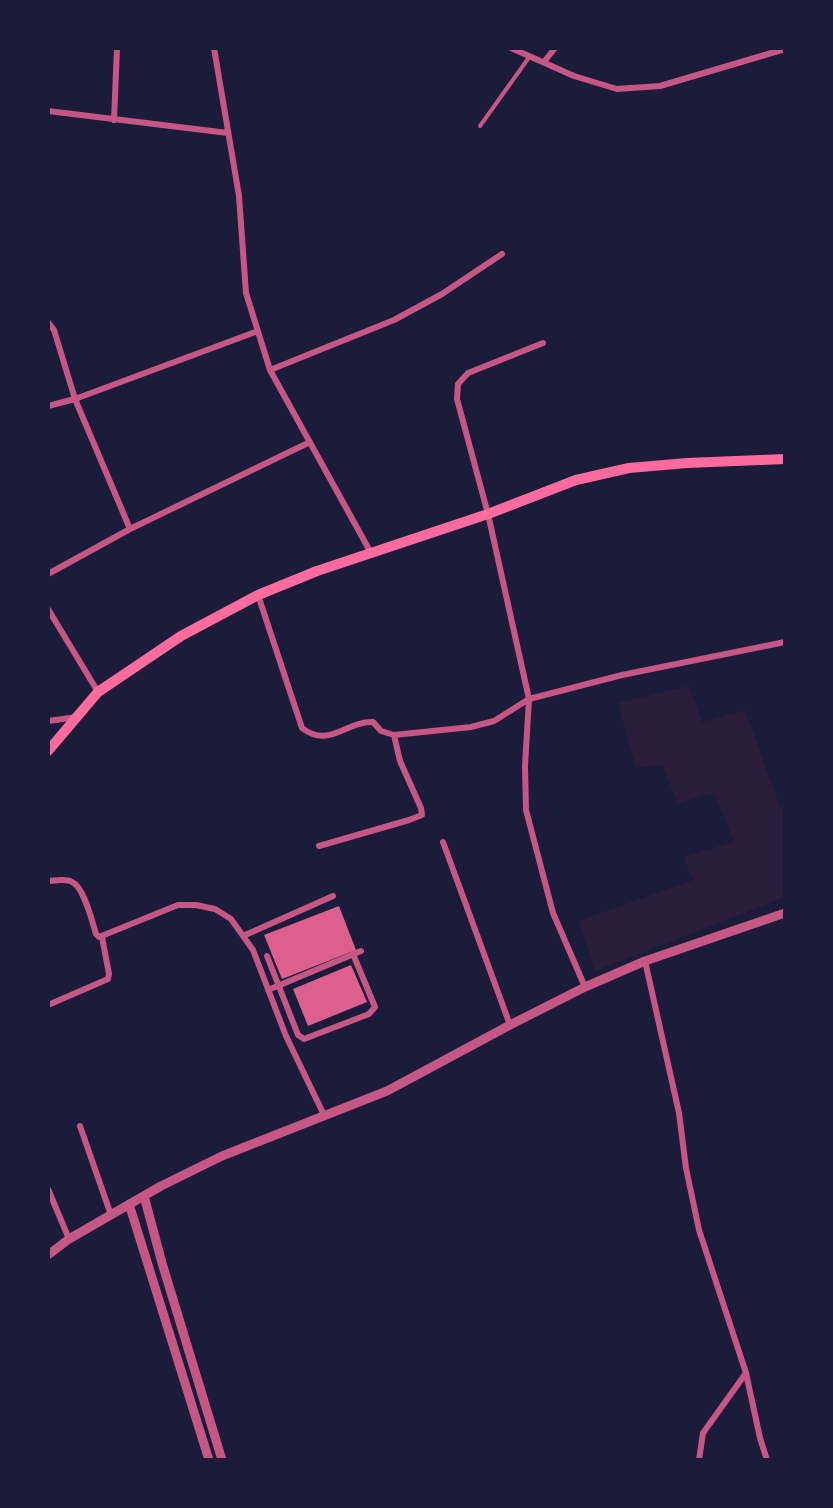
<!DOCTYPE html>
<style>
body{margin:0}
#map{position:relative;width:833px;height:1508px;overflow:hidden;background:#1b1b3a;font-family:"Fira Sans",sans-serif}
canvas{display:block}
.frame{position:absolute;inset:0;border:50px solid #1b1b3a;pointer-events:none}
</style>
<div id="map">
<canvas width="833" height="1508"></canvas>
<div class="frame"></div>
</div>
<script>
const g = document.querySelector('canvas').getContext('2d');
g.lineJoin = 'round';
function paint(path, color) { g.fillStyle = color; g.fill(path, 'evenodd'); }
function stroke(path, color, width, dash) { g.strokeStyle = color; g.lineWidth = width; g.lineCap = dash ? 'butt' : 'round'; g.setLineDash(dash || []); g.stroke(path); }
paint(new Path2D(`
 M689,686L702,722L745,710L780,807L785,806V897L595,971L579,921L693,880L683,857L734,842L714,793L678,803L662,765L636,768L618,703Z`), '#2a1e3b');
paint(new Path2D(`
 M339,906L356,950L282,979L264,935Z
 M351,965L367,1002L308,1026L293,989Z`), '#dd5f8e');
stroke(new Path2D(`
 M480,126L530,56`), '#c65784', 4);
stroke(new Path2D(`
 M214,48L239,196L246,293L270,370L371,553
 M511,48L574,76L617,89L660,86L785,49
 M544,62L555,48
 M48,111L228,133
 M114,120L117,48
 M48,322L54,330L75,399L130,529
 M543,343L468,373L458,384L457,399L488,514L529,699L622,675L785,642
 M270,370L394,320L442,294L502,254
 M48,406L75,399L258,331
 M48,574L130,529L310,442
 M258,595L302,728C329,749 346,721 373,722L381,731L394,735L471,727L494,721L529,699
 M48,609L98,692
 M529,699L525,766L526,810L553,913L585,987
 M48,721L77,717
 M443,842L510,1025
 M319,846L409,820L422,815L421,808L400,761L394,735
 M48,881C55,881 65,878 72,882C84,887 92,921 96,934L99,937L178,905H196L215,909L231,919L253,950L286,1036L324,1115
 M243,936L333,896
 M267,956L298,1035L304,1039L369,1014L375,1007L353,954
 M645,961L679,1113L686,1168L699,1230L746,1373L760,1438L767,1460
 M268,990L361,951
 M48,1005L108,979L109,974L102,937
 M80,1126L111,1215
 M48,1189L69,1239
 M699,1460L703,1433L746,1373`), '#c65784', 6);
stroke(new Path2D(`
 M144,1196L162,1263L222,1460
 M129,1204L209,1460
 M48,1255L69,1239L161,1186L222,1156L387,1091L510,1025L585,987L645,961L785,913`), '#c65784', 9);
stroke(new Path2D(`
 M48,751L98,692L181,636L258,595L317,571L488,514L576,480L629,468L687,463L785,459`), '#ff6b9d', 10);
</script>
